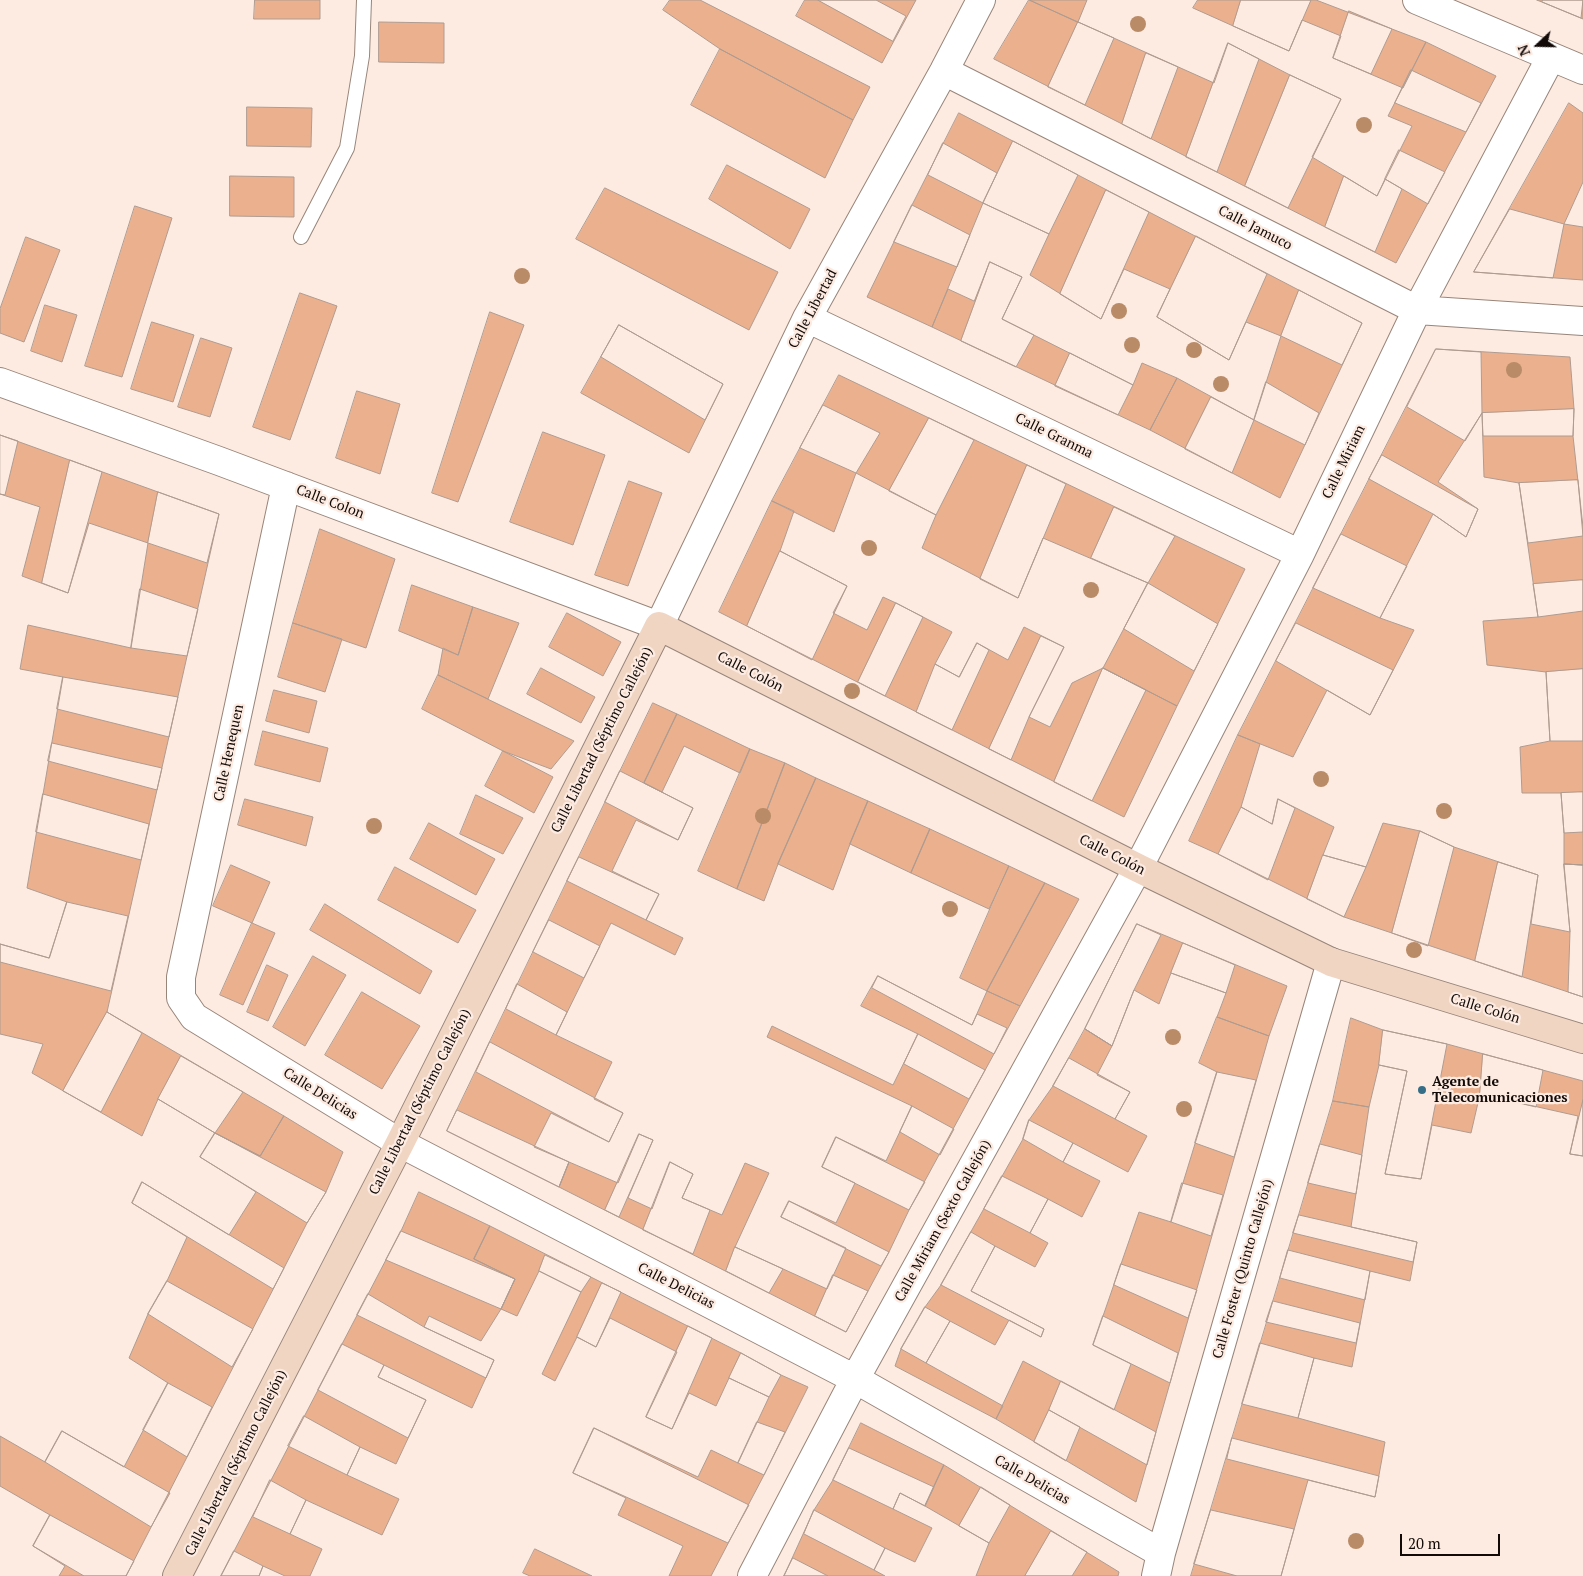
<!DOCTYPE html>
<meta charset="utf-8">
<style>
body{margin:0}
#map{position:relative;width:1583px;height:1576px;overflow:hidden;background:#fdebe2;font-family:"PT Serif",serif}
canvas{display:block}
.north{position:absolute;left:1513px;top:20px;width:50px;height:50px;-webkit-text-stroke:4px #fdebe2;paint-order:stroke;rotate:249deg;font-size:14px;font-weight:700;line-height:20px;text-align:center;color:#110a07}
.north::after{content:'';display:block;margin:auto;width:18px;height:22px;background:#110a07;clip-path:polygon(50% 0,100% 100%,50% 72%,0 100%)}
.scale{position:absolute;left:1400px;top:1534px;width:100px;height:22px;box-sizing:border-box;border:2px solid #110a07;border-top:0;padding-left:6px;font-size:15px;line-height:18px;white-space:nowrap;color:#110a07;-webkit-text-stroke:4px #fdebe2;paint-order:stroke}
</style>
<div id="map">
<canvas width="1583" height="1576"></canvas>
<div class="north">N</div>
<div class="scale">20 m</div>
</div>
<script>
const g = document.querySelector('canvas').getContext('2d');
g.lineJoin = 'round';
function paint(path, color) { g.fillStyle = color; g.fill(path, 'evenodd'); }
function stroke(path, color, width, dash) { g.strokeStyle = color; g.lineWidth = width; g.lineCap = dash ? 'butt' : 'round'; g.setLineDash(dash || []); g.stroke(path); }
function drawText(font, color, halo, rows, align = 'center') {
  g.font = font + ' "PT Serif",serif'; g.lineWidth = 4.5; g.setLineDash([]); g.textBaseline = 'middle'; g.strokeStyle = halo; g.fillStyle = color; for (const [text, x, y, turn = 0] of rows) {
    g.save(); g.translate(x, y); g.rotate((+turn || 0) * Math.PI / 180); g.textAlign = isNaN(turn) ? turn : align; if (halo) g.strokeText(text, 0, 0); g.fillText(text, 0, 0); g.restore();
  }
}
const building = new Path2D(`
 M255,0H320V19H254Z
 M670,0H700L870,87L853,120L720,49L663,10Z
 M805,0H916L882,63L796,16Z
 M818,0H876L906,16L893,41Z
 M1029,0L1214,83L1228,43L1290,75L1341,99L1312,157L1377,196L1412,126L1388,116L1426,42L1496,76L1396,263L994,59Z
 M1030,0H1087L1078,22Z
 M1198,0H1316L1426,42L1403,88L1333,58L1341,36L1302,20L1289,51L1193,8Z
 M1241,0H1311L1289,51L1233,26Z
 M1537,0H1583V19L1542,2Z
 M1543,0H1583L1581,18L1542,2Z
 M1349,11L1392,29L1371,74L1333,58Z
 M379,22L444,23V63L379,62Z
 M1078,22L1114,38L1085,105L1048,87Z
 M1228,43L1259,59L1217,172L1186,157Z
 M720,49L853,120L825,178L691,105Z
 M1146,53L1178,67L1151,139L1122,124Z
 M1411,70L1481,103L1466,132L1395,103Z
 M1290,75L1341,99L1288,208L1245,186Z
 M1569,103L1583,113V182L1564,224L1583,227V280L1474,272Z
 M247,107L312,108L311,147L247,146Z
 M959,113L1362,323L1280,498L1150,430L1177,378L1254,420L1281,336L1246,322L1229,360L1157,317L1170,289L1124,269L1101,319L1030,275L1049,234L983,203L932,327L867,297L912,205Z
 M1013,141L1078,175L1049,234L983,203Z
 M943,143L997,173L983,203L928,175Z
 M1399,150L1445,172L1428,204L1385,179Z
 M727,165L810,209L790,249L709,199Z
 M230,176L294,177V217L230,216Z
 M1344,176L1377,196L1385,179L1402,189L1375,252L1325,227Z
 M605,188L778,272L749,330L576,239Z
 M1106,190L1149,212L1101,319L1060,294Z
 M912,205L970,235L957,267L894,242Z
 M135,206L172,218L122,377L85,366Z
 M1510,209L1564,224L1553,278L1474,272Z
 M1196,236L1267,274L1229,360L1157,317Z
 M26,237L60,250L24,342L0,333V309Z
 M990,262L1022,277L1002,319L1034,335L1016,367L961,341Z
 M990,262L1022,277L1002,319L1133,385L1142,363L1177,378L1150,430L932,327L948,289L974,301Z
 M1299,290L1362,323L1342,365L1281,336Z
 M300,293L337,306L290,440L253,427Z
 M45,305L77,315L62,362L31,351Z
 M490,312L524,325L458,502L432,493Z
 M152,322L194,335L173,402L131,389Z
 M619,325L723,384L705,420L601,357Z
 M619,325L723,384L689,453L581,393Z
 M201,338L232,348L210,417L178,407Z
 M1436,349L1481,352L1482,413L1465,441L1407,407Z
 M1436,349L1570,357L1574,409L1573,436L1583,527V865L1564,864V833L1561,793H1522L1520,747L1550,741L1546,672L1487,665L1483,621L1538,617L1519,483L1484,477L1482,413L1438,482L1478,509L1466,537L1433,514L1380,618L1414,630L1370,715L1327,690L1293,757L1238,735Z
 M1070,353L1133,385L1118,415L1055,386Z
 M839,375L1245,569L1177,706L1103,668L1148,583L1043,538L1018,598L922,548L936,515L856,473L834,532L772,501Z
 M1266,382L1319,413L1305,445L1254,420Z
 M357,391L400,404L380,474L336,458Z
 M1211,397L1254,420L1232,473L1185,449Z
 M823,405L880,433L856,473L800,448Z
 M1574,409L1573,436H1483L1482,413Z
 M929,418L974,440L936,515L889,491Z
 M543,432L605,455L573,545L510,522Z
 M0,435L219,514L107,1012L284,1116L260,1156L215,1133L158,1099L142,1136L32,1073L43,1044L0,1034V944L49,958L67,902L27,888L63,677L20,669L28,625L131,648L148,543L89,523L68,593L22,576L40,507L0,494Z
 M0,435L18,441L5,495L0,494Z
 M1382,455L1478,509L1466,537L1433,514L1369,479Z
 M70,460L102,472L68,593L42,583Z
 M1027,465L1066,484L1018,598L980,579Z
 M1578,480L1583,536L1528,543L1519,483Z
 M629,481L662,493L628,586L595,575Z
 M158,492L219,514L207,563L148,543Z
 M772,501L794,511L780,551L847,586L833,613L867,630L883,597L896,603L952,632L935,664L959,677L977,643L1008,660L1024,627L1064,647L1029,717L1050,727L1072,683L1103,668L1177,706L1124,817L719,612Z
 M1114,507L1175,536L1148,583L1091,558Z
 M320,529L395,559L366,648L293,623Z
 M1341,534L1407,566L1380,618L1313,588Z
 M780,551L847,586L812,660L747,626Z
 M1583,580V611L1538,617L1533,584Z
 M1148,583L1218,624L1194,671L1124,629Z
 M412,585L473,607L458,655L399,631Z
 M140,589L198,609L187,656L131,648Z
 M896,603L923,617L885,696L858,682Z
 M473,607L519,623L488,699L438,675L443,648L458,655Z
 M567,613L621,642L603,676L549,647Z
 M293,623L342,639L325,692L278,677Z
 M1296,623L1393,670L1370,715L1276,661Z
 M1041,636L1064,647L1029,717L1011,760L989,749Z
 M977,643L989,650L952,730L916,712L935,664L959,677Z
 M541,668L595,697L581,723L527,694Z
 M1103,668L1146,690L1092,801L1054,782Z
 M1583,669V741H1550L1546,672Z
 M438,675L574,741L551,769L503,751L422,709Z
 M63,677L178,697L169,737L57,709Z
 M274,690L317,701L309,733L266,721Z
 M653,703L677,714L644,783L693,808L678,840L636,820L612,871L659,894L646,920L683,938L675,955L611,923L556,1035L612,1062L594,1099L623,1113L609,1142L551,1113L534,1147L569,1162L559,1187L447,1131Z
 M677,714L750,749L740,773L684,746L662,792L644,783Z
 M263,731L328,748L320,782L255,765Z
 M1238,735L1260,744L1241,807L1272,824L1278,799L1334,827L1323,855L1366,867L1383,823L1420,831L1454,847L1538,875L1531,924L1570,932L1564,864L1583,865V997L1344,917L1218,854L1189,841Z
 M52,743L162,768L157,790L48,761Z
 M750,749L785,763L737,889L698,871Z
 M503,751L553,777L534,813L485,786Z
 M785,763L816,778L778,864L764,901L737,889Z
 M620,771L693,808L678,840L605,802Z
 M816,778L868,801L850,844L833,890L778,864Z
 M1583,792V832L1564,833L1561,793Z
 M43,794L149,824L141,860L36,832Z
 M476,795L523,818L503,854L460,834Z
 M245,799L313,817L306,846L238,825Z
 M1278,799L1295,808L1268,880L1218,854L1241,807L1272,824Z
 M868,801L930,829L911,873L850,844Z
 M429,823L495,859L476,895L410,859Z
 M930,829L1009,866L989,909L911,873Z
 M1420,831L1454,847L1428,946L1392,933Z
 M1323,855L1366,867L1344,917L1307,899Z
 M579,857L659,894L646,920L567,881Z
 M1498,862L1538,875L1522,977L1475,961Z
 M1564,864L1583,865V997L1568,992L1570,932Z
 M231,865L270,882L252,923L213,906Z
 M1009,866L1045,883L987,991L960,978Z
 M395,867L476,910L458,943L378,900Z
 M1045,883L1079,899L1020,1006L987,991Z
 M67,902L128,916L111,991L0,962V944L49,958Z
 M325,904L432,971L420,994L310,930Z
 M549,920L600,946L584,978L533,952Z
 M252,923L275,933L243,1005L220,995Z
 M1137,924L1287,986L1269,1036L1217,1017L1226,993L1171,973L1159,1004L1134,990L1112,1046L1085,1029Z
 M1137,924L1161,935L1134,990L1112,1046L1085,1029Z
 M1183,943L1235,965L1226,993L1171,973Z
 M313,956L346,975L305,1046L273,1027Z
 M267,965L288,975L268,1021L247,1012Z
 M878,976L972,1025L977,1014L1007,1028L994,1054L872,988Z
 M878,976L972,1025L987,991L1020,1006L909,1210L889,1252L846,1332L559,1187L569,1162L618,1183L639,1134L653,1140L628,1198L652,1209L670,1162L693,1174L682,1198L722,1215L745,1163L769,1173L735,1247L827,1289L846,1248L781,1217L789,1201L836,1223L855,1183L822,1167L836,1137L886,1161L912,1106L767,1037L772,1026L893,1085L918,1034L861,1006Z
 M517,984L567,1012L556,1035L506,1009Z
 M362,992L420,1026L382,1089L325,1055Z
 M107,1012L142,1033L101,1112L63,1091Z
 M1217,1017L1269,1036L1136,1502L996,1419L1023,1361L1114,1410L1131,1364L1093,1345L1139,1212L1171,1222L1217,1072L1199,1063Z
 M1351,1018L1383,1030L1447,1044L1583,1081V1156L1570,1154L1578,1116L1480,1094L1471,1133L1432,1125L1421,1179L1385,1174L1407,1071L1379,1065L1369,1107L1333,1101Z
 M1085,1029L1112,1046L1097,1075L1130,1092L1115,1119L1147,1136L1128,1172L1073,1143L1063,1162L1100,1181L1082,1217L1048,1199L1030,1233L1048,1243L1035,1267L995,1246L971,1291L1044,1329L1041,1337L1009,1320L995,1345L950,1321L926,1363L1003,1406L996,1419L895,1366L901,1349L925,1307L941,1285L1023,1139L1029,1120L1053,1086Z
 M1383,1030L1447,1044L1421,1179L1385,1174L1407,1071L1379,1065Z
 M918,1034L985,1070L969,1099L904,1064Z
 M490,1042L623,1113L609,1142L476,1072Z
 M1483,1054L1543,1070L1536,1107L1480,1094Z
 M181,1056L243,1092L215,1133L158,1099Z
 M1069,1058L1130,1092L1115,1119L1053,1086Z
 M1217,1072L1256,1080L1234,1157L1195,1143Z
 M1583,1100V1156L1570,1154Z
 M1333,1101L1369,1107L1351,1227L1417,1242L1410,1281L1370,1271L1352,1367L1314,1358L1298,1418L1385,1442L1375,1497L1308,1480L1281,1576H1191Z
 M912,1106L954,1129L940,1155L900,1132Z
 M457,1110L569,1162L559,1187L447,1131Z
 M284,1116L343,1152L326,1192L307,1223L284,1268L126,1576H59L65,1566L33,1546L50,1515L0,1486V1436L45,1462L62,1431L124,1467L168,1383L129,1358L148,1314L167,1281L187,1237L132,1203L142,1182L229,1235L256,1192L200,1157L215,1133L260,1156Z
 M1029,1120L1073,1143L1063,1162L1023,1139Z
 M215,1133L326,1192L307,1223L200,1157Z
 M639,1134L653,1140L619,1217L605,1210Z
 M836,1137L925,1182L909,1210L822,1167Z
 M1320,1144L1362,1155L1356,1194L1308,1183Z
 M670,1162L693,1174L682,1198L710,1210L693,1254L643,1230Z
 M1002,1176L1048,1199L1030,1233L984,1209Z
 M142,1182L284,1268L273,1289L132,1203Z
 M1182,1183L1223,1195L1211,1236L1171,1222Z
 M419,1192L490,1226L474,1259L515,1279L501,1309L481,1341L429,1316L424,1327L494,1360L472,1408L384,1365L378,1377L426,1400L396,1464L360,1447L347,1475L399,1499L382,1535L306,1500L290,1534L322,1549L310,1576H285L263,1566L259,1576H221L401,1231Z
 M789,1201L889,1252L881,1266L781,1217Z
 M1299,1215L1417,1242L1413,1262L1293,1233Z
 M490,1226L741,1353L781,1375L808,1387L764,1475L711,1576H669L683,1546L618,1515L626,1498L573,1473L594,1428L698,1477L711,1450L738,1463L769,1397L729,1378L716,1406L689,1393L672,1429L646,1417L677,1352L610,1318L596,1347L577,1337L555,1381L542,1374L581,1292L539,1271L517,1316L501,1309L515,1279L474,1259Z
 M401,1231L515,1279L501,1309L386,1260Z
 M971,1232L995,1246L971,1291L1044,1329L1041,1337L941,1285Z
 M735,1247L783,1269L769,1293L726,1271Z
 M1288,1250L1370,1271L1365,1300L1280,1278Z
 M545,1255L591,1277L581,1292L539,1271Z
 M1121,1264L1197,1290L1188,1318L1114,1285Z
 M833,1275L868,1291L846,1332L815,1316Z
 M167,1281L253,1329L232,1367L148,1314Z
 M602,1283L621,1292L596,1347L577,1337Z
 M368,1294L424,1327L494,1360L486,1378L357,1315Z
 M1273,1301L1360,1323L1356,1343L1266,1322Z
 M925,1307L950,1321L926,1363L901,1349Z
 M1103,1316L1178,1353L1170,1383L1093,1345Z
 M688,1326L712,1338L672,1429L646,1417Z
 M1260,1343L1314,1358L1298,1418L1242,1404Z
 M342,1344L384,1365L378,1377L426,1400L408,1438L318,1390Z
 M741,1353L781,1375L769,1397L729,1378Z
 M1061,1381L1156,1432L1147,1465L1049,1410Z
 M168,1383L212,1407L187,1457L143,1430Z
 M1049,1410L1080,1427L1066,1461L1034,1442Z
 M304,1416L360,1447L347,1475L288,1446Z
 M757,1422L785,1432L764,1475L738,1463Z
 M861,1423L944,1465L925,1506L900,1493L893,1509L932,1528L915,1562L885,1548L874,1570L885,1576H784L814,1510L833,1480Z
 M594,1428L749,1505L728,1543L573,1473Z
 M62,1431L170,1493L151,1527L45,1462Z
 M1232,1438L1379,1476L1375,1497L1227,1459Z
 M849,1448L934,1487L925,1506L900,1493L893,1509L833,1480Z
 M944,1465L1119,1572L1118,1576H976L989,1543L925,1506Z
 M270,1480L306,1500L290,1534L253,1517Z
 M981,1487L1010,1505L989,1543L959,1526Z
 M814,1510L885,1548L874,1570L804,1534Z
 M1211,1510L1294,1529L1281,1576H1237L1194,1564Z
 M50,1515L134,1561L126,1576H84L33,1546Z
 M1051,1531L1087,1552L1072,1576H1025Z
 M535,1549L592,1576H530L523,1573Z
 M234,1551L263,1566L259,1576H221Z
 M793,1558L828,1576H784Z`);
paint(building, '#ebb18f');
stroke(building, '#af9b90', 1);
const lane = new Path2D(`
 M301,237L347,148L362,56L364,0`);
const street = new Path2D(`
 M1417,0L1583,70
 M944,71L1417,310L1583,321
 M807,318L1300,554
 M0,382L219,461L659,626L807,318L944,71L981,0
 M286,486L181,977V998L194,1017L400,1143L855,1379L1161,1553
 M752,1576L855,1379L1138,868L1300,554L1417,310L1551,57
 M1156,1576L1161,1553L1331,962`);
const secondary = new Path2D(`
 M177,1576L400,1143L659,626L1138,868L1331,962L1583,1039`);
stroke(lane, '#98857a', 16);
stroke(street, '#98857a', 30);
stroke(secondary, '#98857a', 30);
stroke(lane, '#fff', 14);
stroke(street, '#fff', 28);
stroke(secondary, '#f0d5c3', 28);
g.fillStyle = '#b98b67';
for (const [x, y] of [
 [1138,24],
 [1364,125],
 [522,276],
 [1119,311],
 [1132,345],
 [1194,350],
 [1514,370],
 [1221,384],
 [869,548],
 [1091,590],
 [852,691],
 [1321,779],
 [1444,811],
 [763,816],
 [374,826],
 [950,909],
 [1414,950],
 [1173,1037],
 [1184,1109],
 [1356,1541]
]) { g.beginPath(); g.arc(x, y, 8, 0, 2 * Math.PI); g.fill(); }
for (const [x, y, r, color] of [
 [1422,1090,5,"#366e88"]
]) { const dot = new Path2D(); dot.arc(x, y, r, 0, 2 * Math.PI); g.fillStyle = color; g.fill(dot); stroke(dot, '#fdebe2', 2); }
drawText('14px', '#110a07', '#fdebe2', [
 ["Calle Jamuco",1255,228,27],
 ["Calle Libertad",813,309,-62],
 ["Calle Granma",1054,436,26],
 ["Calle Miriam",1344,462,-64],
 ["Calle Colon",330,502,21],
 ["Calle Colón",750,672,27],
 ["Calle Libertad (Séptimo Callejón)",602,740,-63],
 ["Calle Henequen",229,753,-78],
 ["Calle Colón",1112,855,27],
 ["Calle Colón",1485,1009,17],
 ["Calle Delicias",320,1094,32],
 ["Calle Libertad (Séptimo Callejón)",420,1102,-63],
 ["Calle Miriam (Sexto Callejón)",943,1221,-61],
 ["Calle Foster (Quinto Callejón)",1243,1269,-74],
 ["Calle Delicias",676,1286,27],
 ["Calle Libertad (Séptimo Callejón)",236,1463,-63],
 ["Calle Delicias",1032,1480,30]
]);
drawText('bold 14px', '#110a07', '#fdebe2', [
 ["Agente de",1432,1082],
 ["Telecomunicaciones",1432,1098]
], 'left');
</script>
